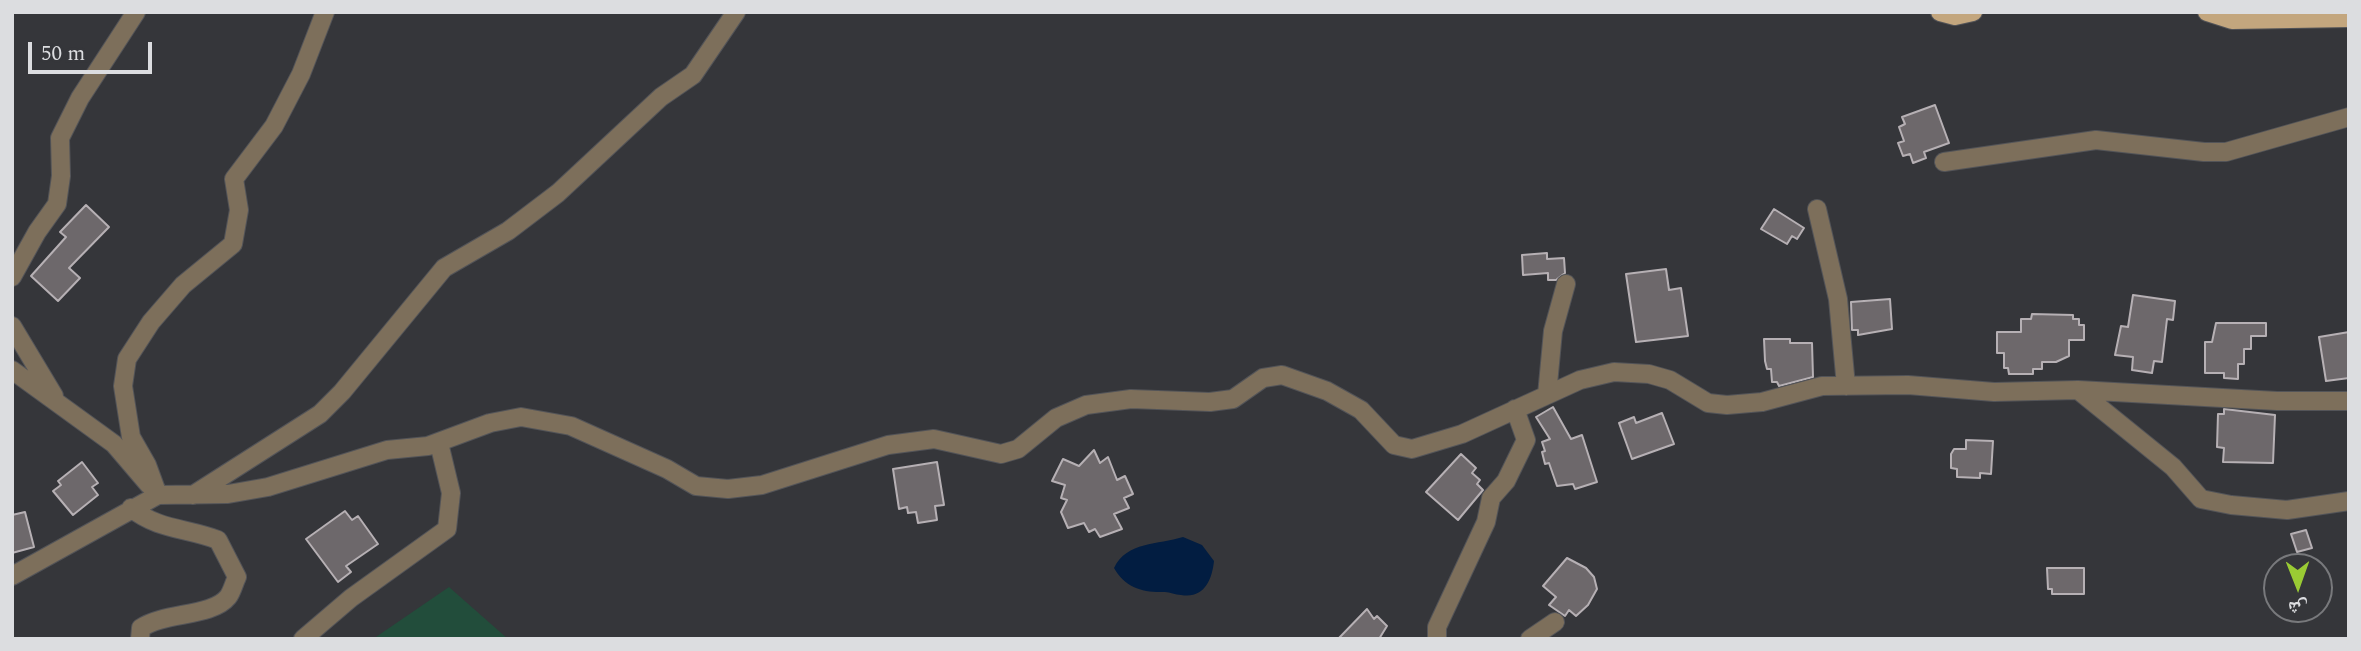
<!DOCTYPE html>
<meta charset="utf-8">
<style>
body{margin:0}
#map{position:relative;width:2361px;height:651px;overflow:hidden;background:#35363a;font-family:Spectral,"Noto Naskh Arabic",serif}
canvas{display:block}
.frame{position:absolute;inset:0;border:14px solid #dcdde0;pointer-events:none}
.north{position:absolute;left:2263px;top:553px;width:70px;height:70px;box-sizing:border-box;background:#35363a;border:2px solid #78797c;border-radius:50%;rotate:179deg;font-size:19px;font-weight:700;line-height:28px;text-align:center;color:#dcdde0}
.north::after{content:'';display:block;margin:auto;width:24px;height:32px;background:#9acb34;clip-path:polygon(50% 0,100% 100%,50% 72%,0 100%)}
.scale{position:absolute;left:28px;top:42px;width:124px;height:32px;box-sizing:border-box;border:4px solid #dcdde0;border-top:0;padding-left:9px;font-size:21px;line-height:24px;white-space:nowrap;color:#dcdde0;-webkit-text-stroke:5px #35363a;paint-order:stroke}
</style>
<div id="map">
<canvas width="2361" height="651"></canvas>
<div class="frame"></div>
<div class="north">ش</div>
<div class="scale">50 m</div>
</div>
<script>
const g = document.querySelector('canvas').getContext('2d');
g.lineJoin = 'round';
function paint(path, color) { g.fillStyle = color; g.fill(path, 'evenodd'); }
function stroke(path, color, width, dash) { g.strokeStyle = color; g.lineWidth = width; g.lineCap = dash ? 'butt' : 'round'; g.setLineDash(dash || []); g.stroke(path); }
paint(new Path2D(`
 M449,587L508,639H373Z`), '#224d3b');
paint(new Path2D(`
 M1183,537L1202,545L1214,561C1212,580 1204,599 1181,595C1175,595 1170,592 1165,592C1144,593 1125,588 1114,568C1127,541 1158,545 1183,537Z`), '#021d41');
const building = new Path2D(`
 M1935,105L1949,143L1924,152L1926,158L1913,163L1910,154L1903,156L1898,143L1904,141L1899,127L1905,124L1902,117Z
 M86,205L109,227L69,268L80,278L58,301L31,276L66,237L60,232Z
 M1774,209L1804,228L1797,239L1792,236L1787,244L1761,229Z
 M1547,253V259L1564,258L1565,273L1556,280H1548V273L1523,275L1522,255Z
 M1666,269L1669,290L1681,288L1688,336L1636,342L1626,274Z
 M2133,295L2175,301L2173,320L2167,319L2162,362L2154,361L2152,373L2132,370L2133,357L2115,355L2121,326L2128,327Z
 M1890,299L1892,329L1858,335V330H1852L1851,302Z
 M2032,314L2073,315V319H2079V325H2084V340H2069V356L2056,362H2042V369H2033V374H2009L2008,368H2004V353H1997V332H2021V319H2031Z
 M2216,323H2266V336H2251V349H2244V364H2238V379L2224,378V373H2205V342H2212Z
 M2349,332V378L2326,381L2319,337Z
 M1764,339H1790V343H1812L1813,377L1779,386L1777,382H1772L1771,369H1767L1765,361Z
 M1553,407L1571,439L1582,435L1597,482L1575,489L1573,484L1557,486L1549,463L1545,464L1542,452L1545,451L1542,442L1550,439L1536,417Z
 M2224,409L2275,415L2273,463L2223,462L2224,448L2217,447L2218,414H2224Z
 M1662,413L1674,444L1632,459L1619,423L1634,417L1636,423Z
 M1966,440L1993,441L1991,474L1980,473V478L1957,477V469L1951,468V454L1954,449H1966Z
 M1094,450L1100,463L1108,457L1117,480L1125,476L1133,494L1124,498L1129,508L1114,514L1122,529L1100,537L1095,529L1089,532L1084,523L1068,528L1061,512L1067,500L1061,498L1065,485L1052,481L1063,459L1079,466Z
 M1461,454L1476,468L1472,473L1480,480L1477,484L1483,490L1458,520L1426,492Z
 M82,462L98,483L92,487L98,495L73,515L53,491L61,485L58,481Z
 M937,462L944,505L935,506L937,520L918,523L916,512L908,513L907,507L899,509L893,469Z
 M345,511L352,520L358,516L378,544L346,566L351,572L338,582L306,539Z
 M25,512L34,547L12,553V515Z
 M2306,530L2312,548L2297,552L2291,534Z
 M1567,558L1586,568L1594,577L1597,589L1588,605L1576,616L1569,610L1565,616L1549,605L1556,597L1543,586Z
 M2047,568H2084V594H2052V589H2048Z
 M1367,609L1374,619L1377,616L1387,626L1379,639H1338Z`);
paint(building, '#6d686b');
stroke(building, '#b6b0b4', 2);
const minor = new Path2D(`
 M1944,162L2096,140L2204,152H2226L2349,117
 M1817,209L1838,299L1846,386
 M12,277L37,232L57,204L61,176L60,138L80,98L136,12
 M12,326L54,396
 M12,370L114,444L149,485
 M2078,390L2277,401H2349
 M1547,395L1553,331L1566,284
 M158,495L147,465L131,437L123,386L127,359L151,322L183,285L233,244L239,210L234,179L274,126L301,74L325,12
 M193,495L320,414L342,392L444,268L508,231L558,193L661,97L693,75L736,12
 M131,508C158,530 187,528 218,540L237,577C234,583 232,592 228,597C212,617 164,612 141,628L140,639
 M12,576L158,495L228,494L268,487L387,450L428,446L490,423L521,417L571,426L667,469L696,486L728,489L762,485L888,445L934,439L1001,454L1018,449L1056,418L1086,405L1131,399L1210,402L1233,399L1263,378L1282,375L1327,391L1361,410L1394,445L1412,449L1462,434L1580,380L1614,372L1649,374L1670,380L1708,403L1727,405L1762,402L1822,386L1908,385L1994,392L2078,390L2173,467L2201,499L2231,505L2287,510L2349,501
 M303,639L351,598L447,529L451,493L439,443
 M1437,639V627L1486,522L1491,498L1506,481L1526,440L1515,409
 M1530,639L1555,622`);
const major = new Path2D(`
 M1940,12L1955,16L1973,12
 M2207,12L2232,20L2349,18`);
stroke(minor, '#535458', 20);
stroke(major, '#535458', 20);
stroke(minor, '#7d6f5b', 18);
stroke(major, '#c3a67e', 18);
</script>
